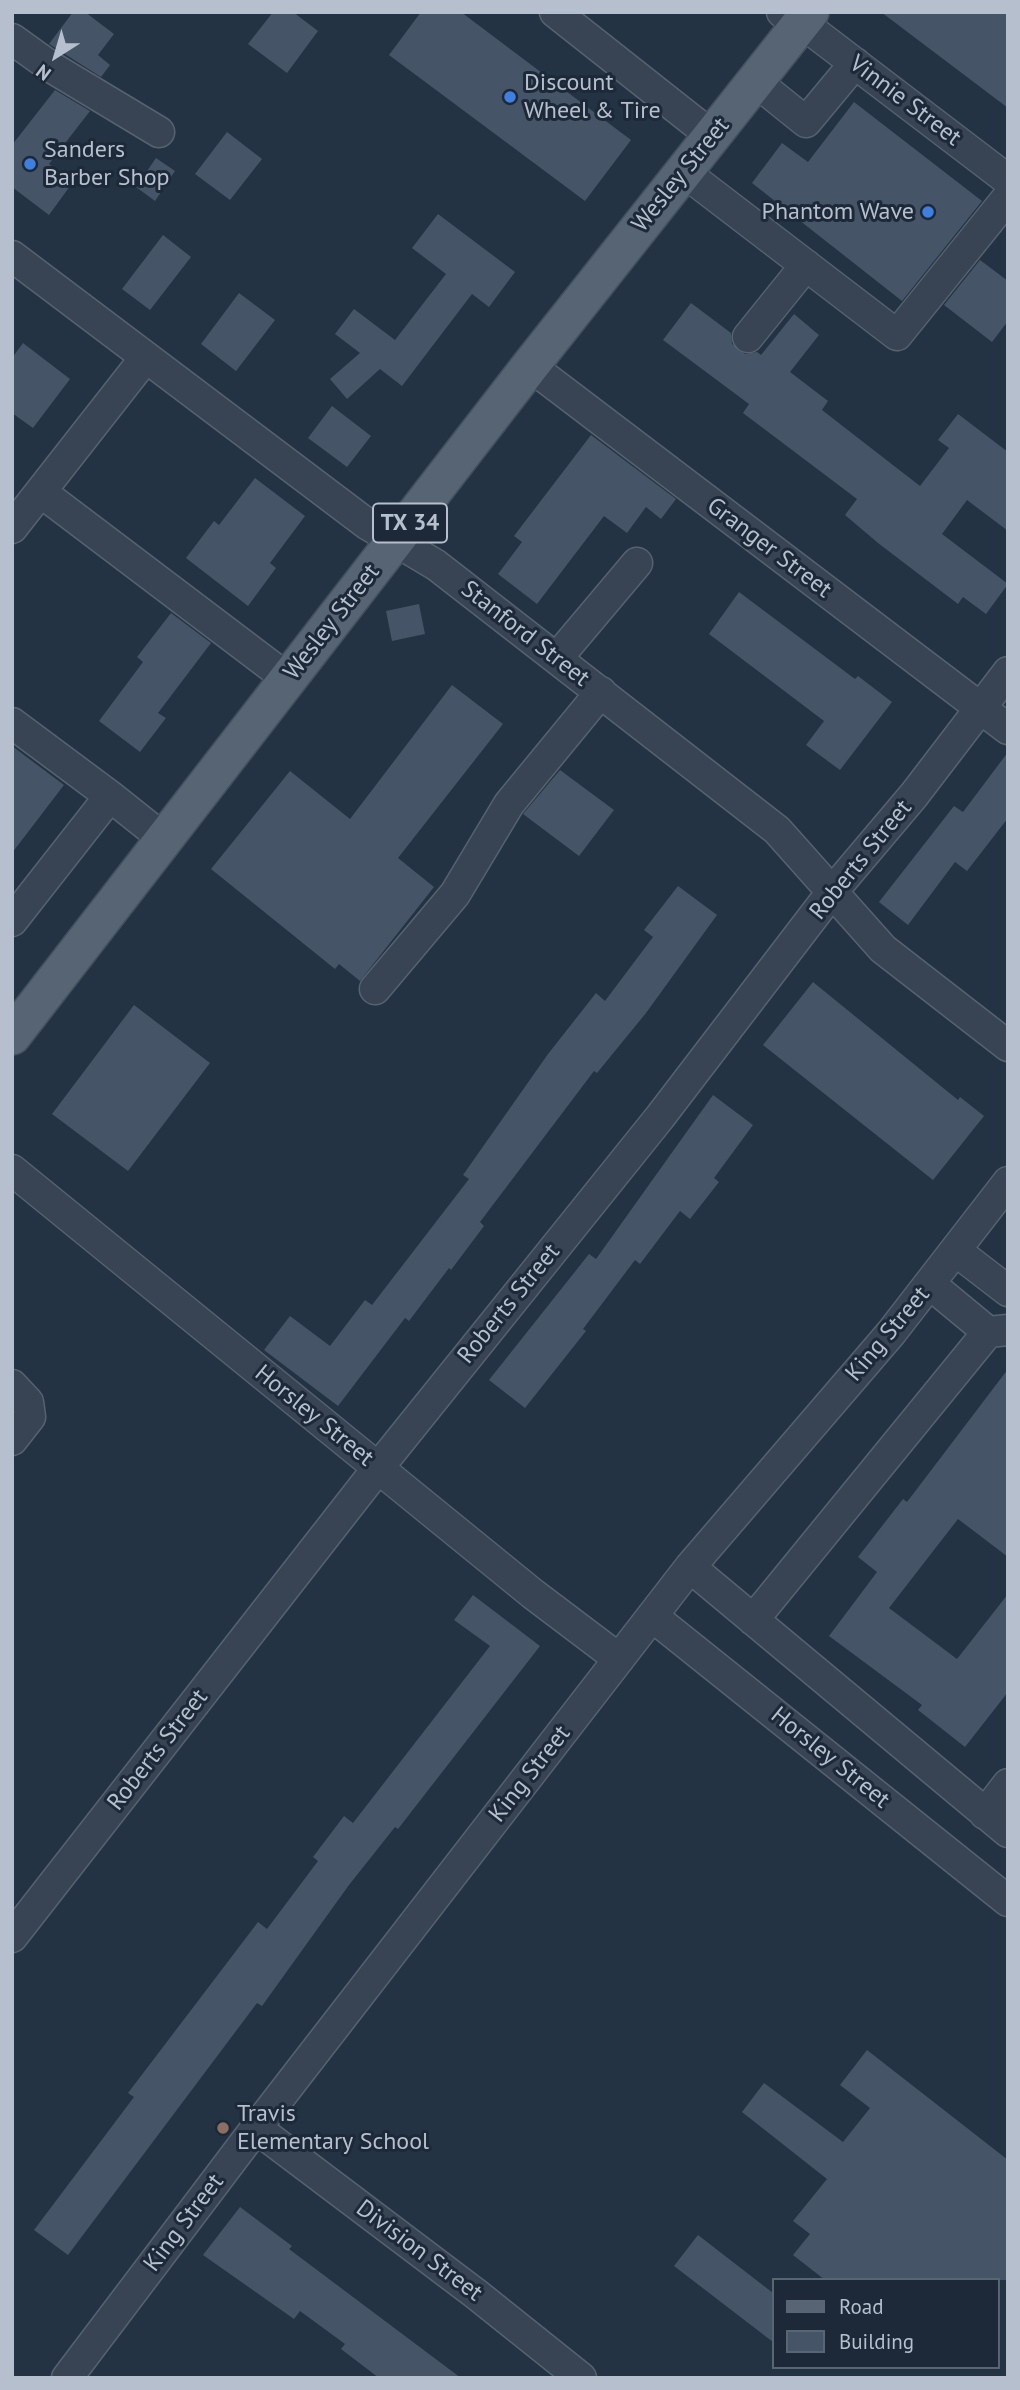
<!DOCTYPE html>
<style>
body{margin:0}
#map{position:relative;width:1020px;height:2390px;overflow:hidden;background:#243343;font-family:"PT Sans",sans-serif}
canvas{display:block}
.frame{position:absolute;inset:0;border:14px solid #b5bfcd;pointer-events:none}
.legend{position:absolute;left:772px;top:2278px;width:228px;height:91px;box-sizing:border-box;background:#1d2938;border:2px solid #5a6574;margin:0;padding:9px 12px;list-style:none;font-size:21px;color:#b5bfcd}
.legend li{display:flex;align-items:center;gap:14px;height:35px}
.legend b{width:35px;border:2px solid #5a6574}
.north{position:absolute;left:21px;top:21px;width:70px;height:70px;-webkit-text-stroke:5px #1d2938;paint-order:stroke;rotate:217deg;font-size:19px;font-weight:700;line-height:28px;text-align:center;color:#b5bfcd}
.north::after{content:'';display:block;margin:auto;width:24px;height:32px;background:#b5bfcd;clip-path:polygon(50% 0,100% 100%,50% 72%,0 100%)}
</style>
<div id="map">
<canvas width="1020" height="2390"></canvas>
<div class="frame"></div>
<ul class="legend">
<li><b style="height:9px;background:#566473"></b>Road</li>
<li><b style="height:19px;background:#455567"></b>Building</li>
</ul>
<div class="north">N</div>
</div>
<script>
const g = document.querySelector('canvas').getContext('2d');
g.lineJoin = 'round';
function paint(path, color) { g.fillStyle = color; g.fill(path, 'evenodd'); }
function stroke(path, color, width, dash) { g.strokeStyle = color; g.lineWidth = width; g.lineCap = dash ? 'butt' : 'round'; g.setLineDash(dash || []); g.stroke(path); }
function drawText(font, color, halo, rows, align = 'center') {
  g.font = font + ' "PT Sans",sans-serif'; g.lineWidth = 6; g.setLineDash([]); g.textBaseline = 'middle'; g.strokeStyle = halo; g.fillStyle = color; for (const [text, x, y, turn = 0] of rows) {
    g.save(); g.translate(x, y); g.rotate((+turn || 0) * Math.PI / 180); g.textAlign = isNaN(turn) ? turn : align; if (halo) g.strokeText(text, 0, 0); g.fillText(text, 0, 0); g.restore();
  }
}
paint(new Path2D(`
 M73,12H85L114,34L98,55L110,65L101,77L49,44Z
 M273,12H293L318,31L287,73L248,44Z
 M421,12H461L631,140L585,201L389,55Z
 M881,12H1008V108Z
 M55,90L90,111L49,164L73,182L49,215L12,187V145Z
 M854,102L982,201L902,301L752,183L782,143L808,162Z
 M227,132L262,159L230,200L195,174Z
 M156,158L175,171L155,201L136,187Z
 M438,214L515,272L489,307L472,294L402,386L380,369L347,399L330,379L360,353L335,334L354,309L395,340L446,274L412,248Z
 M163,235L191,257L150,310L122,289Z
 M980,260L1008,281V321L992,342L944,305Z
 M239,293L275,320L236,371L201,344Z
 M691,303L731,333L732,344L745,354L757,352L761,355L794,314L819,335L790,372L828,401L822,410L920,486L949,448L938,440L958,414L1008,452V531L967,500L942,534L1008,584L986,614L963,597L958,604L878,543L845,515L857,499L743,413L749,404L663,340Z
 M23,343L70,379L33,428L12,413V358Z
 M332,406L371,436L347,467L308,438Z
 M591,435L676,499L661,519L646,507L627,533L604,516L537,604L498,574L522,542L514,536Z
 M255,478L305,516L270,563L276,568L248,606L186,558L214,521L219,525Z
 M739,592L855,679L858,676L892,702L840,770L806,745L824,721L709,634Z
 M419,604L425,634L392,641L386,611Z
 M171,613L211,643L158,713L166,718L140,752L99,721L143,662L137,657Z
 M452,685L503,724L398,858L434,887L360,981L339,964L335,969L211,869L290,771L350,819Z
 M12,746L64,785L12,853Z
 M1008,752V818L967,871L955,862L908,925L879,902L954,806L963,812Z
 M560,770L614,810L579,856L523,814Z
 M678,886L717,915L646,1013L597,1073L594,1071L480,1222L484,1226L451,1270L449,1268L409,1321L405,1318L338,1406L264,1350L290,1316L330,1346L365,1300L372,1305L469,1179L463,1175L548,1054L596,993L605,1001L653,937L644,930Z
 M813,982L958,1100L960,1097L984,1116L933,1180L763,1045Z
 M134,1005L210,1063L128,1171L52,1114Z
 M713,1095L753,1125L714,1178L719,1182L690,1219L680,1211L640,1264L635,1260L583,1329L586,1331L525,1408L489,1380L589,1254L596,1259Z
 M1008,1369V1557L958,1519L889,1608L957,1659L1008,1594V1692L965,1747L918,1710L922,1705L829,1636L877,1572L858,1557L903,1499L907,1502Z
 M473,1595L540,1646L398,1829L395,1827L349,1885L262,2006L257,2003L68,2255L34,2230L134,2097L128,2093L258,1922L267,1929L318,1861L313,1857L344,1816L353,1823L490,1646L454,1620Z
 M867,2050L1008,2160V2280H825L793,2255L810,2234L793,2221L827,2179L742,2112L764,2083L843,2142L870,2108L840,2085Z
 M240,2207L292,2246L289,2249L461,2378H379L341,2349L345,2344L300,2311L294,2319L203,2255Z
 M698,2235L773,2293V2342L674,2266Z`), '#455567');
const minor = new Path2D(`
 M555,12L712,136
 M782,12L802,23L1008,180
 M12,39L51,67L159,132
 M755,81L806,122L855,63
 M684,172L897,335L1008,197
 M12,256L367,524L436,565L777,830L883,949L1008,1046
 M748,337L806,265
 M530,366L1008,729
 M41,492L288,679
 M12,528L146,357
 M557,658L637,563
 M12,723L110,796
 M12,921L110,796L164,839
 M375,989L455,894L509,804L601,692
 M12,1170L533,1594L619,1659
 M956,1251L1008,1291
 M930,1284L988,1332
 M12,1385L28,1402L30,1417L12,1440
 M690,1567L1008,1832
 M652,1616L1008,1901
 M753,1620L988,1332L1008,1330
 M985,1814L1008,1784
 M12,1937L378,1468L660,1117L832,892L914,795L1008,672
 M256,2128L476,2294L581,2378
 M67,2378L256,2128L690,1567L891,1333L1008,1182`);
const major = new Path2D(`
 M12,1036L530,366L810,12`);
stroke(minor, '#566270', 33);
stroke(major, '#45505f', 40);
stroke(minor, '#384453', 30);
stroke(major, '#566473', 37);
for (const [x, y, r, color] of [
 [510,97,7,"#3f7fe0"],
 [30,164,7,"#3f7fe0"],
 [928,212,7,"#3f7fe0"],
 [223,2128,7,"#8d6e63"]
]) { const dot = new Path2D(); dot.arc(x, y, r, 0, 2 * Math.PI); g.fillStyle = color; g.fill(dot); stroke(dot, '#1d2938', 2.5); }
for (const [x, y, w] of [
 [410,523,74]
]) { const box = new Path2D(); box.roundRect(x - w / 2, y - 19.5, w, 39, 5); g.fillStyle = '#1d2938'; g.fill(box); stroke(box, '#b5bfcd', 2); }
drawText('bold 23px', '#b5bfcd', null, [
 ["TX 34",410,523]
]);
drawText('24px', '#b5bfcd', '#1d2938', [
 ["Discount",524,83],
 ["Wheel & Tire",524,111],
 ["Sanders",44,150],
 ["Barber Shop",44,178],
 ["Phantom Wave",914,212,"right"],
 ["Travis",237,2114],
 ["Elementary School",237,2142]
], 'left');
drawText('24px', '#b5bfcd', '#1d2938', [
 ["Vinnie Street",905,101,37],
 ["Wesley Street",681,175,-51],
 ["Granger Street",769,548,37],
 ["Wesley Street",332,622,-52],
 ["Stanford Street",525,634,38],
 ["Roberts Street",861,860,-51],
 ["Roberts Street",509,1304,-51],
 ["King Street",888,1334,-50],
 ["Horsley Street",314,1416,39],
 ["Roberts Street",158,1750,-52],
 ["Horsley Street",830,1758,39],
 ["King Street",530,1774,-52],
 ["King Street",184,2223,-53],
 ["Division Street",419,2251,37]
]);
</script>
